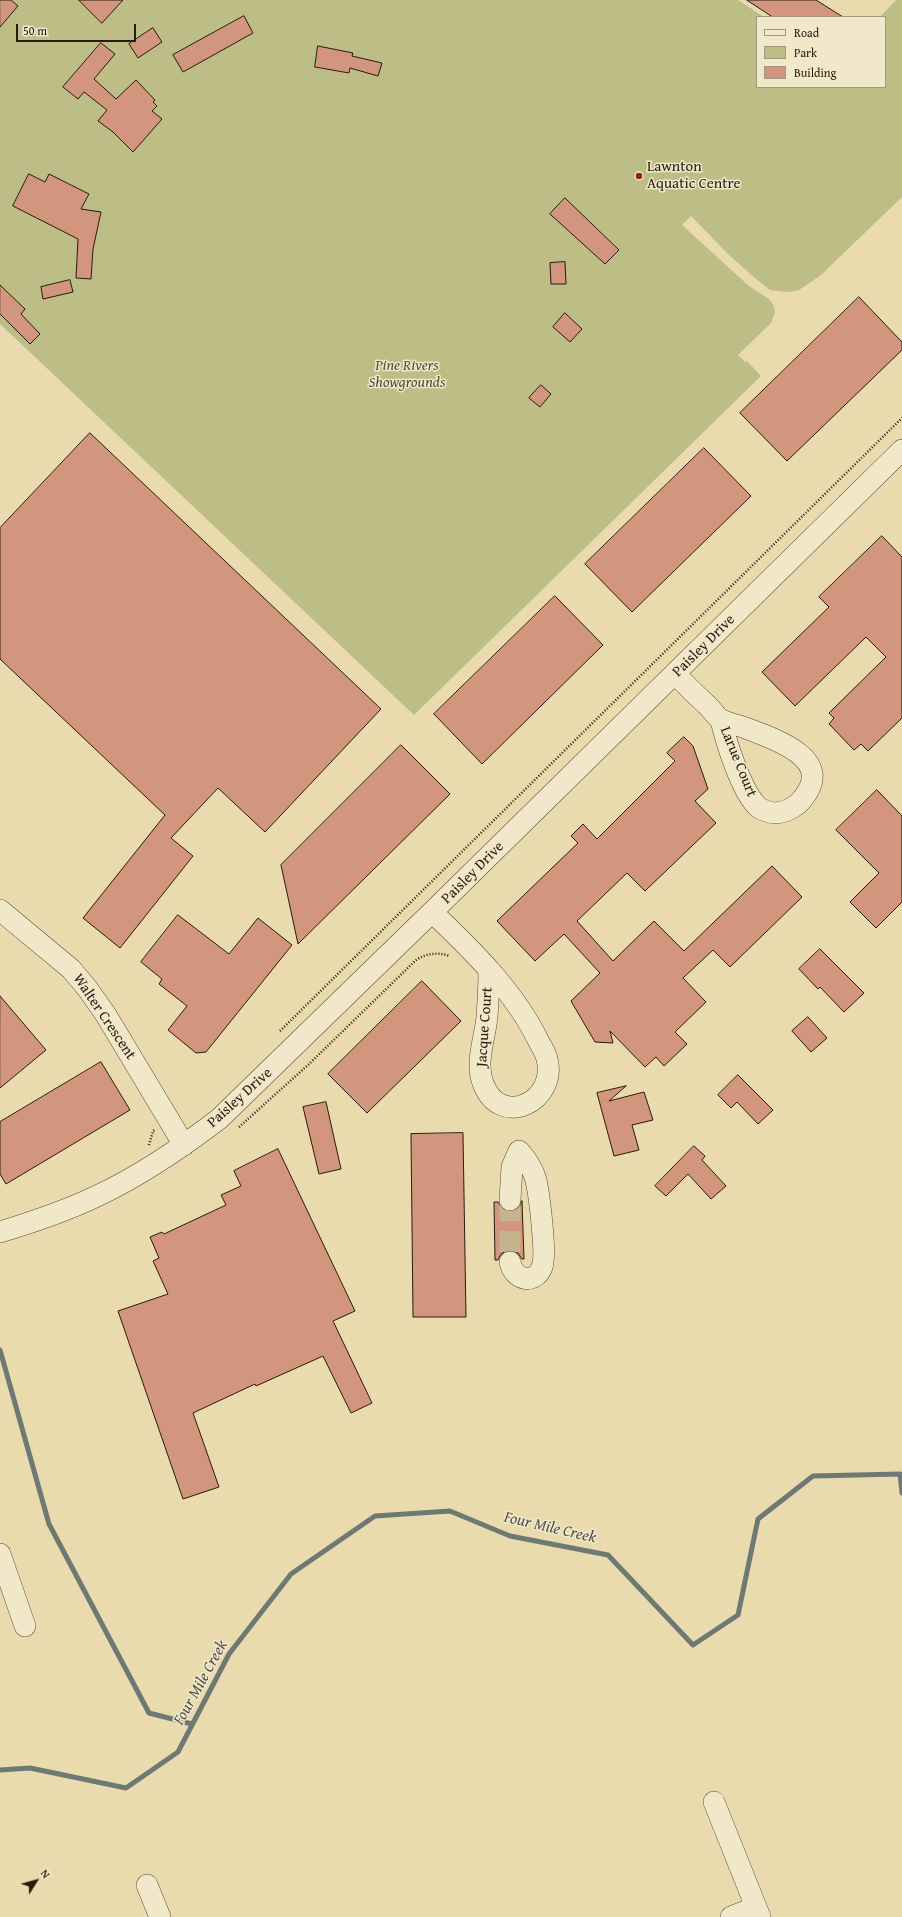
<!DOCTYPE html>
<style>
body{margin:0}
#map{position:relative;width:902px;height:1917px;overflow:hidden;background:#e9dbae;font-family:"Gentium Book Plus",serif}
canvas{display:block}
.legend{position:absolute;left:756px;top:16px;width:130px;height:72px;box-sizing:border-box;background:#f1e8ca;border:1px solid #a1967f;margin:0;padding:5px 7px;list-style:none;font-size:12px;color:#2a1a0f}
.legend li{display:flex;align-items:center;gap:8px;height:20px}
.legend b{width:20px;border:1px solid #a1967f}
.north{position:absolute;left:16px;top:1861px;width:40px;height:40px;-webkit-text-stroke:3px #f1e8ca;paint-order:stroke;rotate:53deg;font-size:11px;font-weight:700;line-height:16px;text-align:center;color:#2a1a0f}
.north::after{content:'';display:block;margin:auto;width:14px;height:18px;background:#2a1a0f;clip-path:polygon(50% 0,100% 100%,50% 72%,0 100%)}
.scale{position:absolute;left:16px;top:24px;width:120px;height:18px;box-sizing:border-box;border:2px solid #2a1a0f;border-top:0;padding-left:5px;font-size:12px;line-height:14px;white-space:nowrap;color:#2a1a0f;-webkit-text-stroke:3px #f1e8ca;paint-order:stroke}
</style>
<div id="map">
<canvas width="902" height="1917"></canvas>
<ul class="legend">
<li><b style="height:5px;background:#f1e8ca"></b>Road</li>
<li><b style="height:11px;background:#bcbe86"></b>Park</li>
<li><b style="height:11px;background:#d2957e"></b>Building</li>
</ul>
<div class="north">N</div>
<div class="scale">50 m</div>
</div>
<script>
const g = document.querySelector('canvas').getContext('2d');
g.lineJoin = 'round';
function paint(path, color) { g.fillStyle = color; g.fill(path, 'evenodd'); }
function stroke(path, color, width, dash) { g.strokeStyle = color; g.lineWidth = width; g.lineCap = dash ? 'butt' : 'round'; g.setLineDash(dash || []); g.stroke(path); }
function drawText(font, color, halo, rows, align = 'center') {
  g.font = font + ' "Gentium Book Plus",serif'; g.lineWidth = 3; g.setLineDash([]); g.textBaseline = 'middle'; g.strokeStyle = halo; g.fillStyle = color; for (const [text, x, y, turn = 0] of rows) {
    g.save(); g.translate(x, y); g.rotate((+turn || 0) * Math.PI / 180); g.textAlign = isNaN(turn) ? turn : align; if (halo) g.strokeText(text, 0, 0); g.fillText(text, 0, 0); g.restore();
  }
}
paint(new Path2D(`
 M0,0H738L764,17H757V87H885V17H880L896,0H902V197L821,275L799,290L789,292L770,290L756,279L730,256L691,216L682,225L749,286L769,299L774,306L775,312L771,323L738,355L745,362L747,361L761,376L414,715L0,324Z`), '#bcbe86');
stroke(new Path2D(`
 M0,1350L49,1524L149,1713L192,1724
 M0,1770L30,1768L126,1788L178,1752L229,1654L291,1574L375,1516L450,1511L510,1536L608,1555L693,1645L738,1615L758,1519L813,1476L900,1474L902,1493`), '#6f7974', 5);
const building = new Path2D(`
 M0,0H11L18,6L0,27Z
 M79,0H123L102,23Z
 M747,0H816L843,17H773Z
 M244,16L253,33L183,72L173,55Z
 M153,28L162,42L138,58L129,44Z
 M101,43L115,54L94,79L116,99L136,80L155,100L153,102L157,106L152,111L162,119L133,152L113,132L98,121L107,110L84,92L78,99L63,87Z
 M318,46L353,53L352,56L382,63L378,76L350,68L349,73L315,67Z
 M29,174L45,182L49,174L89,194L81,209L101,212L93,249L91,279L76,278L78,239L13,206Z
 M565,198L619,250L605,264L550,214Z
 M565,262L566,284H551L550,263Z
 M70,280L73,292L43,299L41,287Z
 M0,285L25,309L21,314L40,334L30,344L0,314Z
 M859,297L902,342V350L787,461L740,413Z
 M565,313L582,329L570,342L553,327Z
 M541,385L551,394L540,407L529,398Z
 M90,433L381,709L265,832L218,788L171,838L193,856L120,948L83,918L165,815L0,659V528Z
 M704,448L751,496L632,612L585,564Z
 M882,536L902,557V718L868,751L861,744L854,750L829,724L834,718L829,713L886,657L866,637L795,706L762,672L829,607L819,597Z
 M555,596L603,645L482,764L434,714Z
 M684,737L693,746L708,789L695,801L716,823L645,891L627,873L577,921L613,961L654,921L684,951L772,866L802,897L730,967L713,950L683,978L706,1002L675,1032L687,1044L664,1066L656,1057L645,1067L610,1031L613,1043L595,1042L571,1001L600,973L564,934L535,961L497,921L578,843L571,836L583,824L597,839L675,761L667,753Z
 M401,745L450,794L298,944L281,865Z
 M877,790L902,816V902L876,928L850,902L879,873L836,830Z
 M178,915L229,954L258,918L292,945L206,1052L196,1053L168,1030L187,1006L159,984L162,979L141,962Z
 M820,949L864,993L844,1012L820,987L818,989L799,969Z
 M422,981L461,1021L367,1113L328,1074Z
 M0,996L46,1050L0,1088Z
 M808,1017L827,1038L811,1052L792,1031Z
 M101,1062L130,1110L6,1184L0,1174V1122Z
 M738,1075L773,1110L758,1124L737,1102L731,1108L718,1095Z
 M626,1086L609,1101L644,1092L653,1120L632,1125L639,1150L614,1156L597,1093Z
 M326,1102L341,1169L319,1174L303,1107Z
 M463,1133L466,1317H413L411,1134Z
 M694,1146L705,1156L702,1160L726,1186L711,1199L688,1174L666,1196L655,1186Z
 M278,1149L355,1311L333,1321L372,1403L351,1413L323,1356L256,1386L255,1384L193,1413L219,1487L183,1499L118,1311L168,1294L153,1261L159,1258L150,1237L162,1232L164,1234L226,1205L221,1195L241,1186L234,1171Z
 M522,1201L524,1259H522L518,1253L512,1250L506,1251L501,1254L498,1260H495L494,1202H498L503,1210L510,1212L516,1211L520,1206Z`);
paint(building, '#d2957e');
stroke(building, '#2a1a0f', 1);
stroke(new Path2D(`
 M510,1200V1262`), '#c3b48e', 21, [21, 10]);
const minor = new Path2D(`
 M675,674C686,685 697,696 708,706C712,710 716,716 720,719C727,723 736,725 743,727C771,738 835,757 804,797C798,806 787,812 776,813C770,813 761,810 757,806C741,790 726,742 721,720
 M0,910L71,969L87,988L106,1015L184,1145
 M432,912C472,950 514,991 538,1040C541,1046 546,1053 547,1059C558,1101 500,1130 483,1083C475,1063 485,1038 487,1017C488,1002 489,987 489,972
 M510,1200L512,1167L519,1151C526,1159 532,1167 535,1177C539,1190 547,1256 542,1267C535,1285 514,1281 510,1262
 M0,1232C33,1222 66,1211 97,1196C140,1176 181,1148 219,1119L432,912L902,450
 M0,1554L25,1626
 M714,1802L760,1917
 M147,1885L160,1917
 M731,1917L756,1907`);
stroke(minor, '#5a4a37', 22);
stroke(new Path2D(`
 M280,1031L902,418
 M239,1127L308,1065L415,961C425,953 438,952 450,956
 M149,1145L153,1131L155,1130`), '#2a1a0f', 2.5, [1, 2]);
stroke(minor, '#f1e8ca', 21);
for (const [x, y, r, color] of [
 [639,176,4,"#8f2418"]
]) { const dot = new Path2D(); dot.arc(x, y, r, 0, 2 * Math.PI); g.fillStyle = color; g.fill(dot); stroke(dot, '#f1e8ca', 1.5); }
drawText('15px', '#2a1a0f', '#f1e8ca', [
 ["Lawnton",647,167],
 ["Aquatic Centre",647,184]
], 'left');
drawText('italic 15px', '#564b33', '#f1e8ca', [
 ["Pine Rivers",407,366],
 ["Showgrounds",407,383]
]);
drawText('15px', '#2a1a0f', '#f1e8ca', [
 ["Paisley Drive",704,646,-45],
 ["Larue Court",738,762,68],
 ["Paisley Drive",473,873,-45],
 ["Walter Crescent",104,1017,56],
 ["Jacque Court",485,1027,-86],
 ["Paisley Drive",240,1098,-42]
]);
drawText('italic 16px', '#52514a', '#f1e8ca', [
 ["Four Mile Creek",550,1528,13],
 ["Four Mile Creek",201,1683,-61]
]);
</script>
